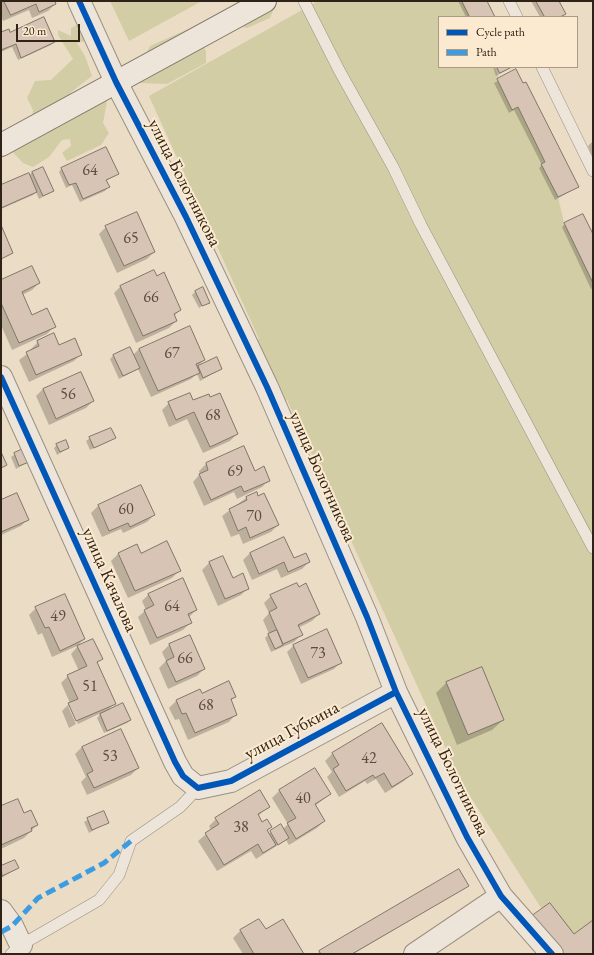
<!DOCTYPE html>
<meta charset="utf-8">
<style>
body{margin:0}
#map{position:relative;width:594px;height:955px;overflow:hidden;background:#ebdcc5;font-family:"EB Garamond",serif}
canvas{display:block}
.frame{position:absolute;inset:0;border:2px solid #2f2317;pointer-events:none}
.legend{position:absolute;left:438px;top:16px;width:140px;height:52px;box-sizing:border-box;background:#fcead0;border:1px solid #aa9a86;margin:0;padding:5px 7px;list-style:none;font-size:12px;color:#2f2317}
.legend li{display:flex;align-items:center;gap:8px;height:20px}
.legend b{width:20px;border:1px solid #aa9a86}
.scale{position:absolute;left:16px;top:24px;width:64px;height:18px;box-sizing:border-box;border:2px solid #2f2317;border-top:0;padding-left:5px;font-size:12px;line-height:14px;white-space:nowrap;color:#2f2317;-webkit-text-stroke:3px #fcead0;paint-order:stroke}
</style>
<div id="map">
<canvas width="594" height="955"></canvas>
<div class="frame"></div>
<ul class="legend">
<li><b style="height:5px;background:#0057b8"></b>Cycle path</li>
<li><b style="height:5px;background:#3d9cdf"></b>Path</li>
</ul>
<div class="scale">20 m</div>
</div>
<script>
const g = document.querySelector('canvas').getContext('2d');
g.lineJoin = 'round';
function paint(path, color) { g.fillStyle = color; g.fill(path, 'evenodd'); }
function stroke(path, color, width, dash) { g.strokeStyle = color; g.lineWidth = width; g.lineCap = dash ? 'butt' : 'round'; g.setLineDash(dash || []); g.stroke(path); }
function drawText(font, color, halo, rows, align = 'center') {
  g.font = font + ' "EB Garamond",serif'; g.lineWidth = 4; g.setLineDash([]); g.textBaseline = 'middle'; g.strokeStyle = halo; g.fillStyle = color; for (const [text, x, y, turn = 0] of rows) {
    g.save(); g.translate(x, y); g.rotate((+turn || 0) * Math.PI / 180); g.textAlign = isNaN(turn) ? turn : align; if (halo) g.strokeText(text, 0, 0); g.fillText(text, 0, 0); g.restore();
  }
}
paint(new Path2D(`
 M110,1H202L129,41Z
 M240,1H268L274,8L270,18L247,28L240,26L234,11Z
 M318,1H462L470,17H439V67H494L499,78L497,79L512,110L518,107L545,162L541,164L558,197L564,223L593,283V954H578L541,908L461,782L287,400L280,405L250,344L259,339L149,96Z
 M83,22L89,40L77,43L85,56L92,76L70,93L77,111L108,96L103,123L109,133L101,145L67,161L62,153L71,146L70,139L62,140L49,157L33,167L23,163L10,149L30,135L33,110L27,98L35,81L51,80L73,59L58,35V30L71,36V28Z
 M193,27L206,51V63L167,84L140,83L136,75L150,46Z`), '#d3cda6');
paint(new Path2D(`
 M1,1H53L55,4L48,11L32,18L29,10L3,21L1,16Z
 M458,1H486L494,17H466Z
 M531,1H558L565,14L562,17H540Z
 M1,33H9L54,42L51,45L18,60L12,47L1,52Z
 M493,67H512L496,76Z
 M516,71L578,187L555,200L539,168L542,165L514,110L509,113L494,83Z
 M593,141V153L591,154L588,146Z
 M62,168L118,174L106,181L108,187L105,191L80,202L72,185L66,188L59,172Z
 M32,172L53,191L39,199L36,192L33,195L1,209V187L29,176Z
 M565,224L593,237V288L591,289L562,227Z
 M106,227L154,252L147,259L117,273L99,234Z
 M1,281L39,283L32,290L22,295L32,316L54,327L47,334L12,350L1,325Z
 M121,286L180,310L174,316L176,321L169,328L136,343L114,293Z
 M196,291L208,302L199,308L192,295Z
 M38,342L59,347L81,354L74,361L29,382L19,360L31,351V349Z
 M139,349L204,360L197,367L216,358L221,369L200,381L197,374L191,379L151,397L138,369L119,379L110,359L114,355H133Z
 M43,389L93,401L86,408L49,425L36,396Z
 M192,402L237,434L230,441L203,453L187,419L169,427L162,410L169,403Z
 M90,438H115L90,450L86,441Z
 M57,445L68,448L57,455L54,448Z
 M243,448L254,472L269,480L262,487L237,499L234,492L204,506L193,482L200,474L199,471L206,464Z
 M22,450L28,462L16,469L11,457Z
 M141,487L154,515L147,522L123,533L121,529L102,537L91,513L98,506Z
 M258,497L278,525L271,532L243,544L239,534L231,537L222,516L246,498Z
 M1,501L28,519L21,526L1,535Z
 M136,546L140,554L179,571L172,578L128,598L111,561L118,554Z
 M250,553L293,560L309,562L302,569L281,578L277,569L252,580L243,560Z
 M223,557L233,579L248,588L241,595L218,606L202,570L209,563Z
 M299,588L319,614L312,621L298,628L301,635L294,642L271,652L265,638L269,634L263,620L269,613L264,603L271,596Z
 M149,594L196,610L189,617L190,623L183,630L150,645L138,617L146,610L142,601Z
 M36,608L84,639L77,646L52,657L42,633L38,635L29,615Z
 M189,636L204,669L197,676L168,689L159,668L166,661L162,652L169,645Z
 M294,645L341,662L334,669L301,684L287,652Z
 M78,646L102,659L96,664L114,704L106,712L130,720L127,723L104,733L97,718L101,713L78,724L70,706H68L76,724L69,728L62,711L70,703L61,683L68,676L79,671L71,654Z
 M446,683L503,720L492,730L457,745L436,693Z
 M200,691L201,694L235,696L230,701L236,714L229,722L188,740L179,719L175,720L169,708L176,701Z
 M381,724L411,774L404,781L385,793L376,779L367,784L365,781L339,797L327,777L332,772L325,761L332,754Z
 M82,747L138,768L131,775L87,795L81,782L86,777L75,754Z
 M315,770L330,794L315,806L324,821L317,828L289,845L286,840L256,859L251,851L217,871L198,841L211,830L209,826L216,819L268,807L258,816L262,823L270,827L267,831L268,834L280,826L283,829L288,824L272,798L279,791Z
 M1,807L24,814L37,825L24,838L1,849Z
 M103,812L108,822L89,833L84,822Z
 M15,861L18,868L1,878V867Z
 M468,886L353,954H317L320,951Z
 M259,920L265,931L303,954H243L233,938L240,931Z`), '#0003');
const building = new Path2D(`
 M4,1H55L56,4L39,12L36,4L11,15Z
 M462,1H487L495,17H470Z
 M536,1H559L566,14L560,17H545Z
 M44,17L55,42L21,58L16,44L1,50V32L9,29L10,32Z
 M497,67H512L500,73Z
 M516,69L523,83L526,82L579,187L558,197L541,164L545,162L518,107L512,110L497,79Z
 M106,147L119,174L106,180L110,187L83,199L76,183L69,185L61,168Z
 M43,167L54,191L43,196L32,172Z
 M29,173L37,192L1,208V185Z
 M137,212L155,252L124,266L105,226Z
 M583,214L593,234V283L564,223Z
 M1,225L13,253L1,259Z
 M32,266L40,283L22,292L32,315L47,308L56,327L19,343L1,303V280Z
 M154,270L157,276L164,272L181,310L174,314L177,321L143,336L120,286Z
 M203,287L210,303L202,306L195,291Z
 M190,326L205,360L196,364L200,373L158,391L139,349Z
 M54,333L59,345L75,338L82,355L36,375L26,352L39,346L37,341Z
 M130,347L140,368L123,376L113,355Z
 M217,357L222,369L203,378L198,366Z
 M81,372L94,401L56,419L43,389Z
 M190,393L193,400L209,394L210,397L220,393L238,434L210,447L194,412L176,420L168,402Z
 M111,428L116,438L94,448L89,437Z
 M66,440L69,448L60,452L56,444Z
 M244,446L255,471L264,466L270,481L244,492L241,486L211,500L199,474L208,470L206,463Z
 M23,449L29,462L19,466L14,453Z
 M1,452L7,465L1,468Z
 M141,485L155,515L130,527L128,523L109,531L98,505Z
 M257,492L258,496L264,493L279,525L250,538L246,527L238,531L229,509L247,500L246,497Z
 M17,493L29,520L1,532V500Z
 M284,537L294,558L306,553L310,562L288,572L284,562L259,574L250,553Z
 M167,541L181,571L135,591L118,553L137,544L141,553Z
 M223,556L233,578L243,573L249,589L225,599L209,562Z
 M183,578L197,610L188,614L192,623L157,638L144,610L154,605L148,594Z
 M297,583L299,587L306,583L320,614L298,625L303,635L283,644L269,612L277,608L270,595Z
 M65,594L85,639L60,651L49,627L45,628L35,607Z
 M327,629L342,663L308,678L293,645Z
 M277,630L283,645L275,649L268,634Z
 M190,635L205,669L176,682L166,661L174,657L169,644Z
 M93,639L103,659L97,662L116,704L76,721L68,703L78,699L67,675L87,666L77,646Z
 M482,667L504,720L468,735L446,682Z
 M229,681L236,697L231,699L237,715L195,733L186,713L182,714L176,700L200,689L202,693Z
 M123,703L131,720L107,731L100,714Z
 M382,723L413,774L392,787L384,773L375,778L373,775L346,791L333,769L339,765L332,753Z
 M121,729L139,768L94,788L87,774L93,771L82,747Z
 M315,768L331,794L315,804L325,821L296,839L287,823L296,818L279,790Z
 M260,790L270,807L258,814L262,822L267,819L272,827L267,830L276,845L263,853L258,844L224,865L205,833L219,824L215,818Z
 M18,799L24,813L31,810L38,825L31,828L32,831L1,845V806Z
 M104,811L109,823L92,830L87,818Z
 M281,824L289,838L278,845L270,831Z
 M15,860L19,868L2,876L1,866Z
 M459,869L469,886L352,954H321L319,951Z
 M550,903L574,934L593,920V954H556L529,918Z
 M259,919L266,929L283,919L304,954H254L240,930Z`);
paint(building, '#d7c4b4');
stroke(building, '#7f766a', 1);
const lane = new Path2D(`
 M304,1L339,70L393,167L421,225L593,548
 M509,1L517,17
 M542,67L593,171
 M11,954L21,945L99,900L119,875L131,841L180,807L198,788`);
const street = new Path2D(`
 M79,1L116,82L186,217L267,387L367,617L396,692L467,837L501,896L552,954
 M1,377L175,762L183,776L198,788L231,781L396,692
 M1,911L12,926L21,945
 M415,954L501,896`);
const secondary = new Path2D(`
 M1,145L265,1`);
stroke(lane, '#9a9081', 12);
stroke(street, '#9a9081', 24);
stroke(secondary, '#7f766a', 24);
stroke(lane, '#eee5da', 11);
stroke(street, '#eee5da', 22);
stroke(secondary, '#eee5da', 22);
stroke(new Path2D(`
 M1,932L12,926L38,898L104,863L131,841`), '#3d9cdf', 5, [10, 5]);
stroke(new Path2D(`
 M79,1L116,82L186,217L267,387L367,617L396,692L467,837L501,896L552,954
 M1,377L175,762L183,776L198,788L231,781L396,692`), '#0057b8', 6);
drawText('16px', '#5a4c3f', null, [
 ["64",90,171],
 ["65",131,239],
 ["66",151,298],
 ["67",172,354],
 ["56",68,395],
 ["68",213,416],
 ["69",235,472],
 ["60",126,510],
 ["70",254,517],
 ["64",172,607],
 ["49",58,617],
 ["73",318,654],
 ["66",185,659],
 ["51",90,687],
 ["68",206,706],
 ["53",110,757],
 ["42",369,759],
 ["40",303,799],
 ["38",241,828]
]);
drawText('18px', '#2f2317', '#fcead0', [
 ["улица Болотникова",184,183,63],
 ["улица Болотникова",322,477,66],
 ["улица Качалова",109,580,66],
 ["улица Губкина",292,731,-28],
 ["улица Болотникова",453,772,64]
]);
</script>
